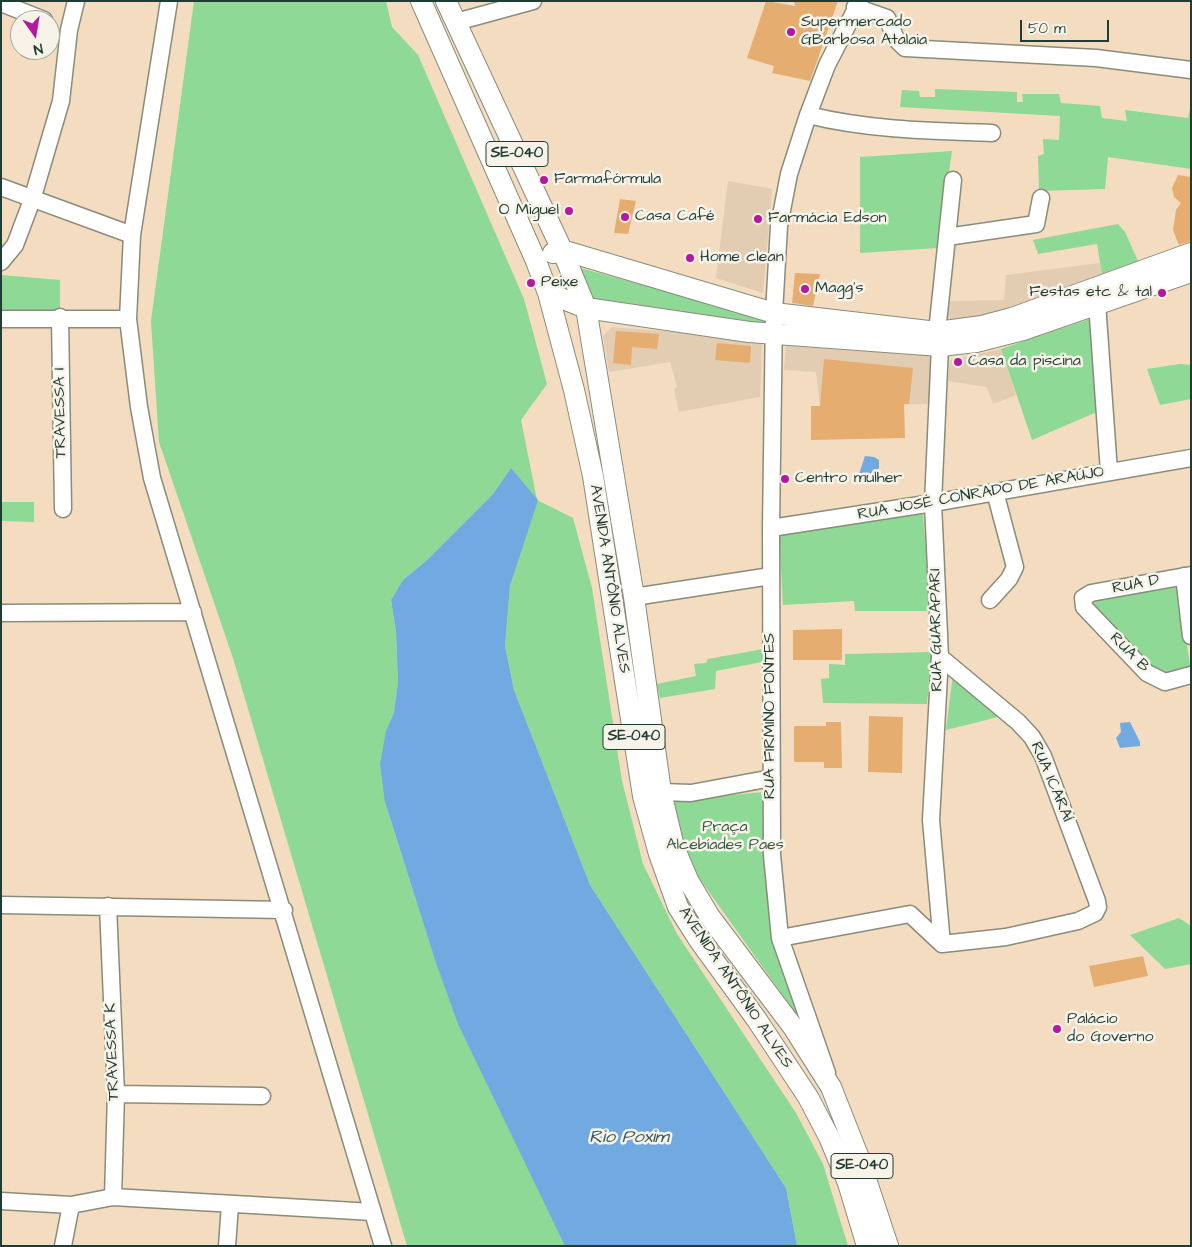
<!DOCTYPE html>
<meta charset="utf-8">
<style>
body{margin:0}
#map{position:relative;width:1192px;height:1247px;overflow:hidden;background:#f3dcc0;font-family:"Architects Daughter",sans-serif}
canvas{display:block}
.frame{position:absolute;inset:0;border:2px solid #1f3d34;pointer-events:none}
.north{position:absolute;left:10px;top:10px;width:50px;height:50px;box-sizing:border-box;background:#f7f3e8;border:1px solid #a1aaa0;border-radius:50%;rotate:167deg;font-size:14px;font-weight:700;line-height:20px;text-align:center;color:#1f3d34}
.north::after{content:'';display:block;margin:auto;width:18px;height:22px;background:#b5179e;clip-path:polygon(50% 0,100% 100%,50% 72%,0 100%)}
.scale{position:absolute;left:1020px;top:20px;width:89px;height:22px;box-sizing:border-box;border:2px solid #1f3d34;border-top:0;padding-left:6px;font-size:15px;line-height:18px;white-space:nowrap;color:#1f3d34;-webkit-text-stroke:4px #f7f3e8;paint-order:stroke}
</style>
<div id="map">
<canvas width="1192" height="1247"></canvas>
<div class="frame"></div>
<div class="north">N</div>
<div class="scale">50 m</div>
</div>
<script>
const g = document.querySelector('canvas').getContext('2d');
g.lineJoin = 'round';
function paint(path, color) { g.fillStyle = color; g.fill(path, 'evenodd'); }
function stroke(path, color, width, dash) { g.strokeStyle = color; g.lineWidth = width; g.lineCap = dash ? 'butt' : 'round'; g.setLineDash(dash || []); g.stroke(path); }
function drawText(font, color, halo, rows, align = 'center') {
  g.font = font + ' "Architects Daughter",sans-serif'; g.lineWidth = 5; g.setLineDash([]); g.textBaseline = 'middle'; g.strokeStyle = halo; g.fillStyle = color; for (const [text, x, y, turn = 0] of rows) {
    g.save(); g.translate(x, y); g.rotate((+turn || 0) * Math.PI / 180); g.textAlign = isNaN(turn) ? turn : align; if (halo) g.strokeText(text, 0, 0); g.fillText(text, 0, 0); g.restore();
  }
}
paint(new Path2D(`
 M728,181L772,189L763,293L716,278Z
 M1100,263L1102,274L1008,310L947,324L950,301L1004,300L1006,275Z
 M612,327L762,339L760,397L679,412L674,389L677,387L670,362L609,372L603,336Z
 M786,346L935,356L931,404L820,406L816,372L784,370Z
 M1001,349L1016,395L993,404L987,387L948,381L950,360Z`), '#e2cdb3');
paint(new Path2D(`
 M194,1H386L392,27L418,55L524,299L547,384L521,420L537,500L573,518L592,588L622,781L643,864L677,934L796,1113L823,1164L848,1246H797L786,1188L590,885L514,690L505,646L510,586L537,500L511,468L493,494L426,561L403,580L391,600L396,632L398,682L394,712L386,731L385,802L434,957L565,1246H407L233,658L159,442L151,321Z
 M935,89L1017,92V102H1023L1022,94H1059L1061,103L1100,106L1102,118L1127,121L1125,110L1188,118L1191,102V169L1108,157L1105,189L1039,191L1038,156L1044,154L1043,139L1059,140L1060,116L900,107L902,90L919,91L920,97H935Z
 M952,151L938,248L860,253V157Z
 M1118,224L1125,232L1138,261L1102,274L1097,244L1038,254L1033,240Z
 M580,268L770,320L769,329L593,302Z
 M1,275L60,280V313L1,312Z
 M1093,318L1099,411L1032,440L1001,349Z
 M1180,364L1191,365V399L1160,405L1147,369Z
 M1,502H34V522L1,521Z
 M923,514L931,611H855L854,601L783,605L779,533Z
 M1178,587L1191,671L1161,682L1089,600Z
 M763,649L762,662L716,671L715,689L660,698L657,684L696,676L694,664L706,663L708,659Z
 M932,652L927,704L823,703L821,679L829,678V664L845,665V654Z
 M953,674L1002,716L946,730Z
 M764,792L768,880L814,1039L697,875L682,840L672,801Z
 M1179,918L1191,926V964L1165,969L1130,935Z`), '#8dd995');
paint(new Path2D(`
 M865,456L874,457L879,460V468L874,475L860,477L859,474Z
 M511,468L538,500L510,586L505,646L514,690L590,885L786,1188L797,1246H565L458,1024L434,957L385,802L380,764L386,731L394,712L398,682L396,632L391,600L403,580L426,561L493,494Z
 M1130,722L1140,742V746L1120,748L1116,738L1121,732L1120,723Z`), '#70aae0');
paint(new Path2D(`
 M766,1L795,6L794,1H838L810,81L772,73L774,66L747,58Z
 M1178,175L1191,177V241L1179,245L1173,230L1176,210L1181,203L1174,197L1172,188Z
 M620,199L636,201L628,234L614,233Z
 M795,273L820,274L813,306L792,303Z
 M616,331L659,334L657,349L632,347L631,365L613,363Z
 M717,343L751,346L750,363L715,360Z
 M824,359L913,368L909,404H904L905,438L811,440V406H820Z
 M842,629V660H793V630Z
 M869,716L903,717L902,773L868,772Z
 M826,722H841L842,768H824V762H794V726H826Z
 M1143,956L1148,976L1094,987L1089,966Z`), '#e6ad71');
const minor = new Path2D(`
 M169,1L132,235L128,319L139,407L152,478L383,1246
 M1,3L44,20
 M855,7L887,18L896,39L905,48L1096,58L1191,70
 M456,22L533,1
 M808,115C869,130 930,131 992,133
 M1,187L132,235
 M947,237L1036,224L1041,198
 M1,262L15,245L32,200L61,101L69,30L76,1
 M1097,303L1109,472
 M60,317L63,509
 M1,319H128
 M937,332L953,180
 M940,346L933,503L940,657L931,820L942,944
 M771,528L933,503L1191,458
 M1191,575L1091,593L1083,598L1084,607L1147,673L1165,682L1191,675
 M1184,576L1191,636
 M634,597L771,576
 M990,600L1009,579L1015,567L995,492
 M1,613L193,612
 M661,792L691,793L772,778
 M1,905L284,910
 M108,906L116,1094L113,1197
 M780,938L910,914L942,944L1006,937L1078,921L1095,913L1098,907L1097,901L1043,756L1032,737L1018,722L940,657
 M827,1073L780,938L772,855L771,528L774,313L779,226L789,174L808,115L827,65L860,1
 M116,1094L262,1096
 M1,1201L71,1205L113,1197L373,1212
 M63,1246L71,1205
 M227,1246L230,1205`);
const major = new Path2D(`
 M421,1L536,261L548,293L574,390L593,476L643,796L659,854L678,907L699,940L757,1020L808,1097L829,1137L848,1183L867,1246
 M446,1L562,250L586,308L634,597L661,792L674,847L688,880L710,917L793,1027L831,1087L859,1158L888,1246
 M553,253L562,250L774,313L937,332L982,326L1012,318L1191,253
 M548,293L586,308L749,332L940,346L976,342L1023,330L1191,272`);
stroke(minor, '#898c7a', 19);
stroke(major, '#898c7a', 22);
stroke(minor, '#fff', 16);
stroke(major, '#fff', 20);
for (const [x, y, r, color] of [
 [791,32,5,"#b5179e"],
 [544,180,5,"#b5179e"],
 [569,211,5,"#b5179e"],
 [625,217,5,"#b5179e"],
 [758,219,5,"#b5179e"],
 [690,258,5,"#b5179e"],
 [531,283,5,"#b5179e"],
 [805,289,5,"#b5179e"],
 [1162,293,5,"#b5179e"],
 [958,362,5,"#b5179e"],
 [785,479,5,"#b5179e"],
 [1057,1029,5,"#b5179e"]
]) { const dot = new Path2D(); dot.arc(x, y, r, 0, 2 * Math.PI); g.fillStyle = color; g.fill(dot); stroke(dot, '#f7f3e8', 2); }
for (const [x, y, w] of [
 [517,154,62],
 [634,737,62],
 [862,1166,62]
]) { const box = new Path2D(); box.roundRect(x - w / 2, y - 12.5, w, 25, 4); g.fillStyle = '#f7f3e8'; g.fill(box); stroke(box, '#1f3d34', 1); }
drawText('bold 15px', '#1f3d34', null, [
 ["SE-040",517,154],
 ["SE-040",634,737],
 ["SE-040",862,1166]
]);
drawText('16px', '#1f3d34', '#f7f3e8', [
 ["Supermercado",801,23],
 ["GBarbosa Atalaia",801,41],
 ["Farmafórmula",554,180],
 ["O Miguel",559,211,"right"],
 ["Casa Café",635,217],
 ["Farmácia Edson",768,219],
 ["Home clean",700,258],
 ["Peixe",541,283],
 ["Magg's",815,289],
 ["Festas etc & tal",1152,293,"right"],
 ["Casa da piscina",968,362],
 ["Centro mulher",795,479],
 ["Palácio",1067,1020],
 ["do Governo",1067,1038]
], 'left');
drawText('16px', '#1f3d34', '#f7f3e8', [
 ["TRAVESSA I",61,413,-91],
 ["RUA JOSÉ CONRADO DE ARAÚJO",981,494,-10],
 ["AVENIDA ANTÔNIO ALVES",609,579,81],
 ["RUA D",1136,585,-11],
 ["RUA GUARAPARI",937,630,-91],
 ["RUA B",1129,653,45],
 ["RUA FIRMINO FONTES",771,716,-90],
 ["RUA ICARAÍ",1051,782,67],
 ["AVENIDA ANTÔNIO ALVES",735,988,56],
 ["TRAVESSA K",113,1052,-92]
]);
drawText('16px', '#355c47', '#f7f3e8', [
 ["Praça",725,828],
 ["Alcebíades Paes",725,846]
]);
drawText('italic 18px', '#33585f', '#f7f3e8', [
 ["Rio Poxim",629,1138]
]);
</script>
